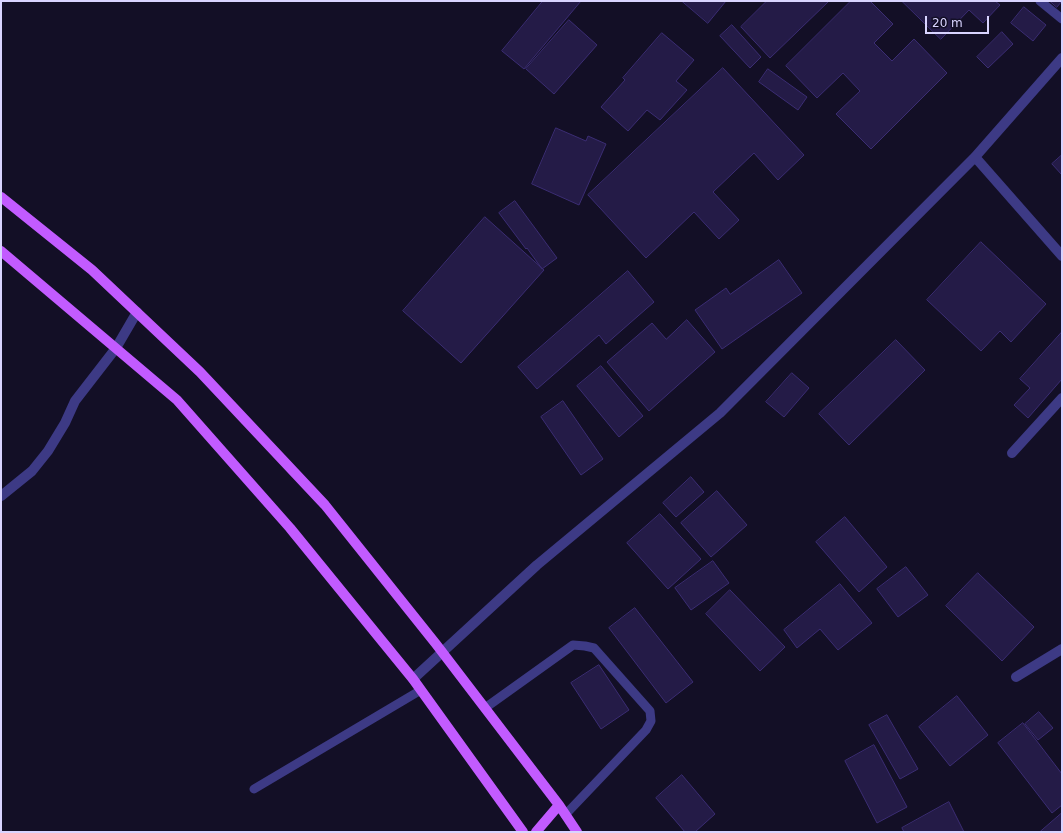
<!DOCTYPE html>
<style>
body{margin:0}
#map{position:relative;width:1063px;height:833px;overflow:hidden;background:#130f26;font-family:"DejaVu Sans",sans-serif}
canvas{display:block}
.frame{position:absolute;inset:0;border:2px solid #d9d4ff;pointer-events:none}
.scale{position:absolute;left:925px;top:16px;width:64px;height:18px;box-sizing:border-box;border:2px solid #d9d4ff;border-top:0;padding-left:5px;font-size:12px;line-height:14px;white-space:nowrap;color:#d9d4ff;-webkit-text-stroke:3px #130f26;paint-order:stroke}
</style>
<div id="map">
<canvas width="1063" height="833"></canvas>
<div class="frame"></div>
<div class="scale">20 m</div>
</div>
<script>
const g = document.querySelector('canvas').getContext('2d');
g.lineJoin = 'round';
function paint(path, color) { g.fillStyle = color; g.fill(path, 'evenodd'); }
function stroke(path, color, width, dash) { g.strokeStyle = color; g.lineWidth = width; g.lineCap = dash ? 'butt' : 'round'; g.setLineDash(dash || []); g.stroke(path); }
const building = new Path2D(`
 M543,1H581L524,69L502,51Z
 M682,1H726L708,23Z
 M767,1H827L828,2L770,58L741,27Z
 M851,1H870L893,24L874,43L892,61L914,39L947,73L871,149L836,114L860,91L843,73L817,98L786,66Z
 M902,1H995L1000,5L983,23L969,10L941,39Z
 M1050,1H1062L1057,7Z
 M1024,7L1046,25L1033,41L1011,23Z
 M569,20L597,45L554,94L526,69Z
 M732,25L761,57L750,68L720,36Z
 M1002,32L1013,44L988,68L977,57Z
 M662,33L694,60L676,81L687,90L660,120L647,110L628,131L601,107L625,80L623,78Z
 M723,68L804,155L778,180L754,153L713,192L739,220L719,239L694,212L646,258L588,195Z
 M768,69L807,97L798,110L759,82Z
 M556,128L586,141L588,136L606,144L579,205L532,184Z
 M1062,155V175L1052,164Z
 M515,201L557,258L542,269L527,248L526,249L499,213Z
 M485,217L544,270L461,363L403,311Z
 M981,242L1046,304L1011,342L1000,331L981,351L927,300Z
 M779,260L802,293L722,349L695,310L726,288L730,294Z
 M628,271L654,302L606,344L599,335L537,389L518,367Z
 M687,320L715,352L649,411L607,362L652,323L666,339Z
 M1062,332V379L1028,418L1014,405L1030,388L1020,379Z
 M896,340L925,370L849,445L819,414Z
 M601,366L643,416L619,437L577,386Z
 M792,373L809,388L784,417L766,402Z
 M563,401L603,459L581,475L541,417Z
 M691,477L704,492L676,517L663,503Z
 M717,491L747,525L711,557L681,523Z
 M660,514L701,559L668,589L627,543Z
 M845,517L887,567L859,592L816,542Z
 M713,561L729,583L691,610L675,588Z
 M906,567L928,595L898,617L877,589Z
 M978,573L1034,627L1002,661L946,606Z
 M840,584L872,623L838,650L820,629L797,648L784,630Z
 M730,590L785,647L760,671L706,614Z
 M635,608L693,682L666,703L609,628Z
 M599,665L629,710L601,729L571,683Z
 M957,696L988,735L950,766L919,727Z
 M1039,712L1053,728L1038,740L1025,724Z
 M887,715L918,769L900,779L869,725Z
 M1023,723L1062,774V805L1052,813L998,743Z
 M874,745L907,807L877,823L845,761Z
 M682,775L715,814L695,832H685L656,798Z
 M949,802L964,832H904L902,828Z
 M1062,813V832H1040Z`);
paint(building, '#241b47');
stroke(building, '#3b2d73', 1);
stroke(new Path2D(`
 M1040,1L1062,19
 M485,708L573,645L585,646L594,648L650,711L651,721L646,730L565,815
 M254,789L421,690`), '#3d3a85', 9);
stroke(new Path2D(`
 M975,157L1062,256
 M1012,453L1062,398
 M1,496L32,471L48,451L65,423L75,401L116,348L137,312
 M1016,677L1062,649
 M413,679L537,565L720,413L975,157L1062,58`), '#3d3a85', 10);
stroke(new Path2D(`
 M1,197L92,270L200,372L325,505L436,644L559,805L577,832
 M1,251L177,400L290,528L413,679L523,832
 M536,832L559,805`), '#c25bff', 10);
</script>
